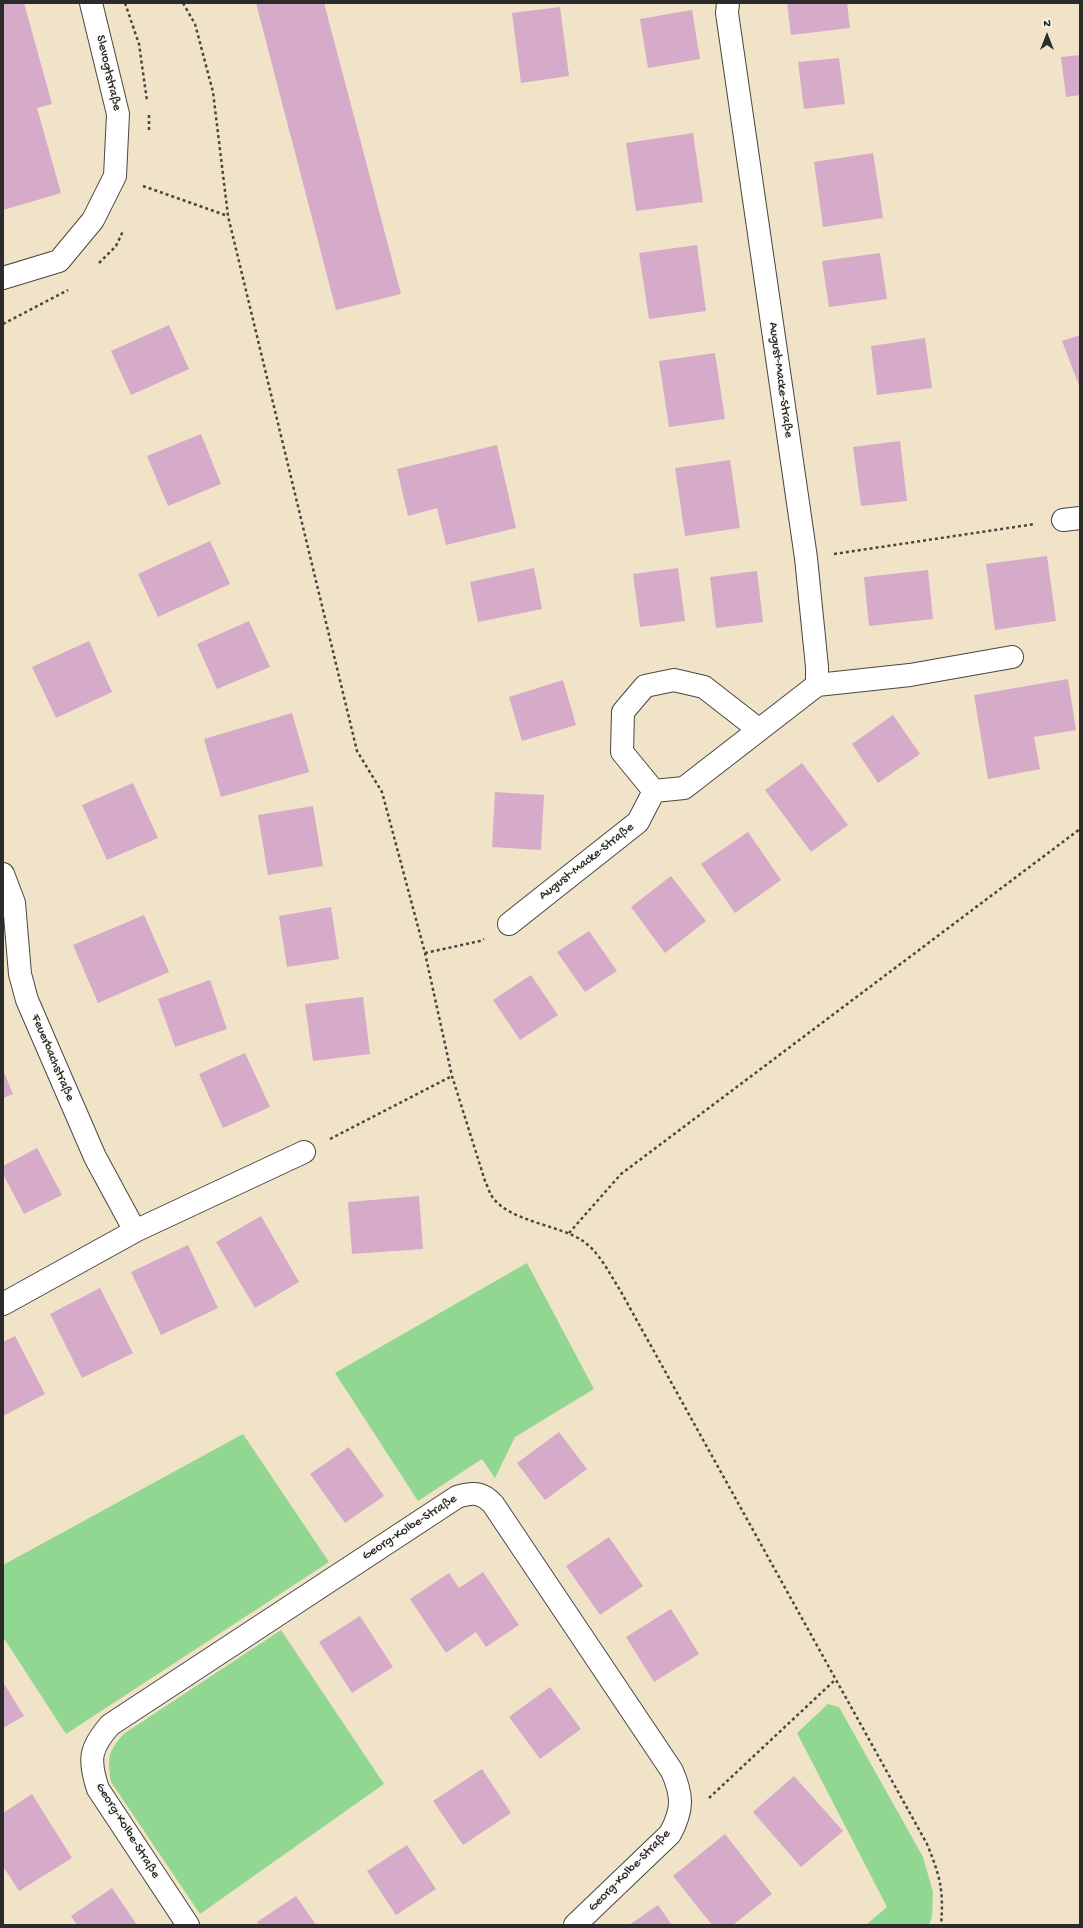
<!DOCTYPE html>
<meta charset="utf-8">
<style>
body{margin:0}
#map{position:relative;width:1083px;height:1928px;overflow:hidden;background:#f1e3c7;font-family:"Gochi Hand",sans-serif}
canvas{display:block}
.frame{position:absolute;inset:0;border:4px solid #2b2b2b;pointer-events:none}
.north{position:absolute;left:1027px;top:16px;width:40px;height:40px;-webkit-text-stroke:3px #fdfcf7;paint-order:stroke;rotate:0deg;font-size:11px;font-weight:700;line-height:16px;text-align:center;color:#2b2b2b}
.north::after{content:'';display:block;margin:auto;width:14px;height:18px;background:#2b2b2b;clip-path:polygon(50% 0,100% 100%,50% 72%,0 100%)}
</style>
<div id="map">
<canvas width="1083" height="1928"></canvas>
<div class="frame"></div>
<div class="north">N</div>
</div>
<script>
const g = document.querySelector('canvas').getContext('2d');
g.lineJoin = 'round';
function paint(path, color) { g.fillStyle = color; g.fill(path, 'evenodd'); }
function stroke(path, color, width, dash) { g.strokeStyle = color; g.lineWidth = width; g.lineCap = dash ? 'butt' : 'round'; g.setLineDash(dash || []); g.stroke(path); }
function drawText(font, color, halo, rows, align = 'center') {
  g.font = font + ' "Gochi Hand",sans-serif'; g.lineWidth = 3; g.setLineDash([]); g.textBaseline = 'middle'; g.strokeStyle = halo; g.fillStyle = color; for (const [text, x, y, turn = 0] of rows) {
    g.save(); g.translate(x, y); g.rotate((+turn || 0) * Math.PI / 180); g.textAlign = isNaN(turn) ? turn : align; if (halo) g.strokeText(text, 0, 0); g.fillText(text, 0, 0); g.restore();
  }
}
paint(new Path2D(`
 M527,1263L594,1389L515,1437L495,1478L482,1459L418,1501L335,1373Z
 M243,1434L329,1562L66,1734L3,1637V1565Z
 M281,1630L384,1784L200,1914L111,1782C107,1759 108,1750 125,1733Z
 M828,1704L839,1707L923,1857L933,1892L932,1917L929,1925H866L887,1907L797,1733Z`), '#92d791');
paint(new Path2D(`
 M3,3H24L52,104L37,108L61,193L3,210Z
 M256,3H324L401,294L336,310Z
 M787,3H847L850,28L791,35Z
 M560,7L569,76L521,83L512,13Z
 M692,10L700,59L648,68L640,19Z
 M1080,55V95L1066,97L1061,57Z
 M839,58L845,104L804,109L798,62Z
 M693,133L703,202L636,211L626,143Z
 M873,153L883,218L823,227L814,162Z
 M697,245L706,311L649,319L639,253Z
 M880,253L887,299L829,307L822,261Z
 M169,325L189,369L131,395L111,351Z
 M1080,335V388L1062,341Z
 M925,338L932,388L877,395L871,346Z
 M715,353L725,419L669,427L659,361Z
 M201,434L221,484L168,506L147,456Z
 M900,441L907,501L861,506L853,447Z
 M497,445L516,528L446,545L437,508L408,516L397,469Z
 M730,460L740,528L685,536L675,468Z
 M210,541L230,584L158,617L138,574Z
 M1047,556L1056,621L995,630L986,564Z
 M534,568L542,609L478,622L470,582Z
 M678,568L685,621L640,627L633,574Z
 M928,570L933,619L869,626L864,577Z
 M757,571L763,622L716,628L710,577Z
 M249,621L270,667L217,689L197,644Z
 M89,641L112,692L56,718L32,667Z
 M1068,679L1076,730L1034,737L1040,769L988,779L974,695Z
 M563,680L576,725L522,741L509,697Z
 M292,713L309,772L221,797L204,739Z
 M893,715L920,754L878,783L852,744Z
 M802,763L848,825L811,852L765,790Z
 M133,783L158,838L107,860L82,805Z
 M495,792L544,795L541,850L492,847Z
 M313,806L323,866L268,875L258,815Z
 M748,832L781,880L735,913L701,864Z
 M671,876L706,921L665,953L631,907Z
 M331,907L339,959L287,967L279,916Z
 M144,915L169,972L98,1003L73,945Z
 M589,931L617,971L585,992L557,952Z
 M531,975L558,1015L520,1040L493,1000Z
 M210,980L227,1029L175,1047L158,999Z
 M363,997L370,1054L313,1061L305,1004Z
 M245,1053L270,1107L223,1128L199,1074Z
 M3,1070L13,1094L3,1098Z
 M37,1148L62,1195L24,1214L3,1174V1166Z
 M419,1196L423,1249L352,1254L348,1202Z
 M261,1216L299,1282L255,1308L216,1242Z
 M188,1245L218,1308L161,1335L131,1272Z
 M100,1288L133,1353L82,1378L50,1314Z
 M15,1336L45,1394L3,1416V1342Z
 M559,1432L587,1469L545,1500L517,1463Z
 M349,1447L384,1496L345,1523L310,1474Z
 M609,1537L643,1586L600,1615L566,1566Z
 M483,1572L519,1625L486,1647L476,1632L446,1653L410,1599L449,1573L459,1588Z
 M671,1609L699,1654L654,1682L626,1637Z
 M360,1616L393,1667L352,1693L319,1642Z
 M3,1682L24,1716L3,1728Z
 M550,1687L581,1729L540,1759L509,1717Z
 M482,1769L511,1813L463,1845L433,1801Z
 M794,1776L843,1831L801,1867L753,1812Z
 M32,1794L72,1858L19,1891L3,1866V1813Z
 M725,1834L772,1894L733,1925H712L673,1876Z
 M407,1845L436,1889L396,1915L367,1871Z
 M112,1888L137,1925H77L71,1916Z
 M296,1896L316,1925H259L257,1922Z
 M658,1905L672,1925H629Z`), '#d6aac9');
const minor = new Path2D(`
 M728,3L727,13L806,558L817,667V685L684,788L654,791L622,752L623,712L645,686L674,680L704,687L758,729
 M3,278L59,261L93,220L115,176L118,114L91,3
 M1063,520L1080,518
 M817,685L910,675L1012,657
 M3,874L14,903L20,974L27,1000L95,1157L135,1231L3,1304
 M509,924L638,822L654,791
 M135,1231L304,1152
 M188,1925L98,1789C88,1759 90,1748 110,1725L457,1497C472,1492 482,1492 493,1504L672,1771C683,1796 683,1810 670,1834L575,1925`);
stroke(minor, '#494742', 24);
stroke(new Path2D(`
 M125,3L139,44L147,101
 M183,3L195,24L213,92L228,216L357,751L382,792L425,953L452,1076L485,1181C487,1185 489,1191 491,1195C508,1222 558,1224 583,1241C600,1253 609,1273 620,1290L927,1844C940,1876 944,1890 941,1925
 M149,130V115
 M143,186L228,216
 M99,263L116,246L123,231
 M3,324L68,290
 M834,554L1035,524
 M425,953L480,941L484,939
 M330,1139L452,1076
 M569,1233L621,1174L1080,829
 M709,1798L836,1679`), '#494742', 2.5, [3, 3]);
stroke(minor, '#fff', 22);
drawText('13px', '#2b2b2b', '#fdfcf7', [
 ["Slevogtstraße",108,73,77],
 ["August-Macke-Straße",780,380,82],
 ["August-Macke-Straße",587,862,-38],
 ["Feuerbachstraße",52,1058,67],
 ["Georg-Kolbe-Straße",410,1528,-33],
 ["Georg-Kolbe-Straße",127,1831,58],
 ["Georg-Kolbe-Straße",630,1871,-45]
]);
</script>
